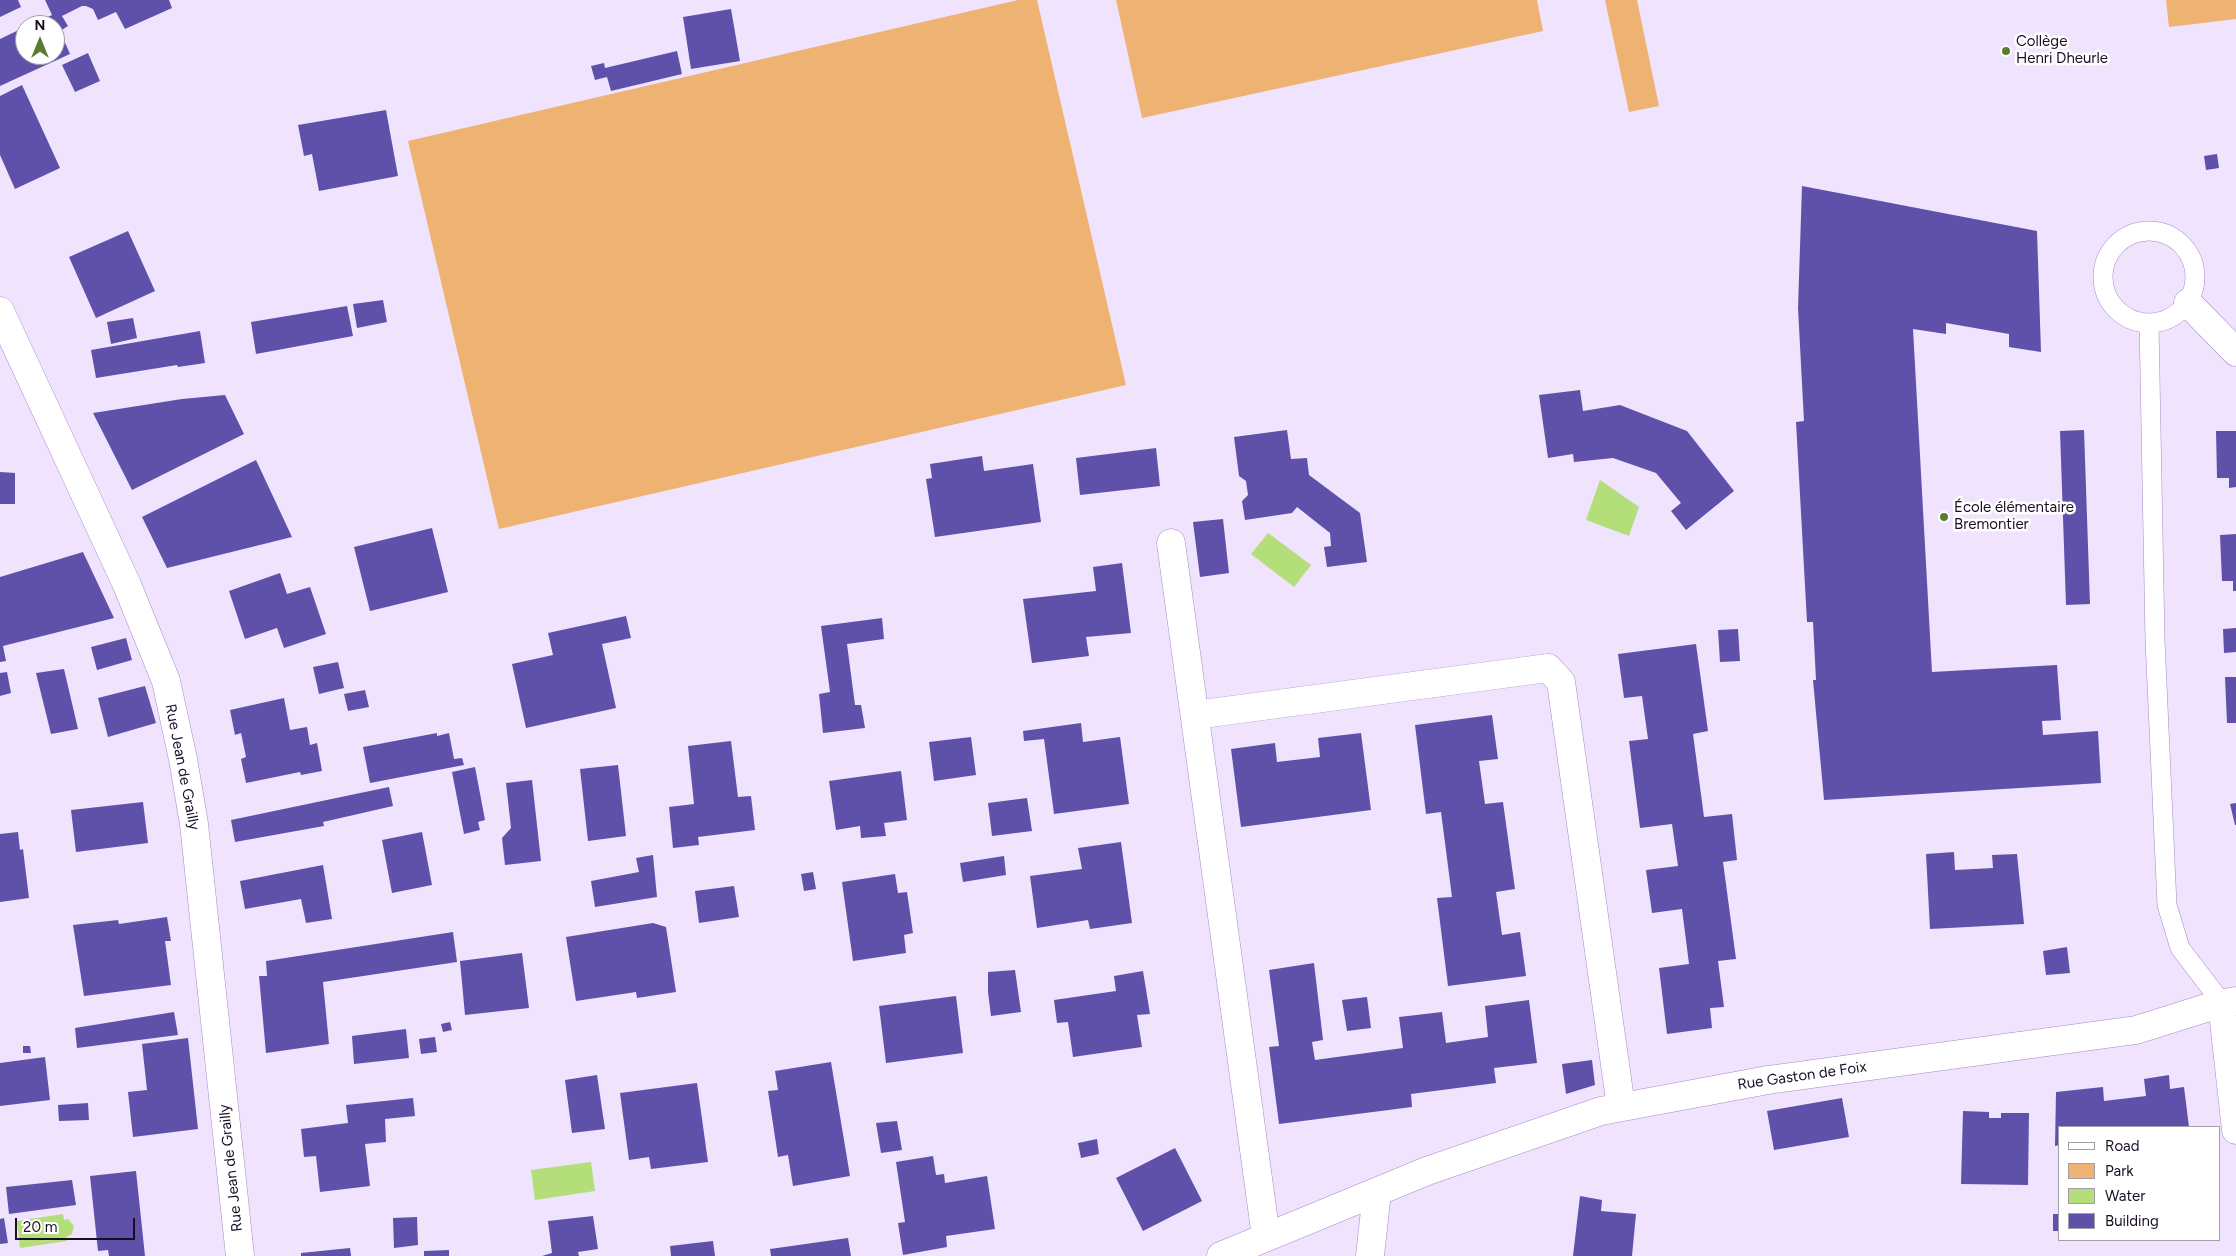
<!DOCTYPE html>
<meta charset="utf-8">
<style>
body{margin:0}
#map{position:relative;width:2236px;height:1256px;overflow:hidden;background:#f0e3fe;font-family:Figtree,sans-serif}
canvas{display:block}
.legend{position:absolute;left:2058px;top:1126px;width:162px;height:115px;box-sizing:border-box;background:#fff;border:1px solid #a39ea7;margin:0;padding:6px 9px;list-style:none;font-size:15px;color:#1a0d24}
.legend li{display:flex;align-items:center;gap:10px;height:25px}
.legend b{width:25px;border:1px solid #a39ea7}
.north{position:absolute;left:15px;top:15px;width:50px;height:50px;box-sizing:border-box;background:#fff;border:1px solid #a39ea7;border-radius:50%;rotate:0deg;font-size:14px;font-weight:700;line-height:20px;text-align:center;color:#1a0d24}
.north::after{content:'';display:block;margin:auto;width:18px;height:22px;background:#5d7b30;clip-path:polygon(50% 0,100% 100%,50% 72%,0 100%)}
.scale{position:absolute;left:15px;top:1218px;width:120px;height:22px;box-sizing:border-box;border:2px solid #1a0d24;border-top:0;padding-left:6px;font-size:15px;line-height:18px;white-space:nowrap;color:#1a0d24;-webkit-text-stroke:4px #fff;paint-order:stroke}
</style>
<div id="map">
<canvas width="2236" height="1256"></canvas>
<ul class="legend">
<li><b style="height:6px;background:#fff"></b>Road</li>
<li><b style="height:14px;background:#eeb373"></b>Park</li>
<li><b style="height:14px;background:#b4de79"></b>Water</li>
<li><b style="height:14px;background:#5f51a9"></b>Building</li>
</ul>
<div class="north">N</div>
<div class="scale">20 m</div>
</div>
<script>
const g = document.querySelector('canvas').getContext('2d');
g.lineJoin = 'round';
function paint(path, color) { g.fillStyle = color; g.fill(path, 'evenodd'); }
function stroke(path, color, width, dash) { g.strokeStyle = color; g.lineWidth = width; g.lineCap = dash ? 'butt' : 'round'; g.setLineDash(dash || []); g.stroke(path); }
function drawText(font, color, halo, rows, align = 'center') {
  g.font = font + ' Figtree,sans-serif'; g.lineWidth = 5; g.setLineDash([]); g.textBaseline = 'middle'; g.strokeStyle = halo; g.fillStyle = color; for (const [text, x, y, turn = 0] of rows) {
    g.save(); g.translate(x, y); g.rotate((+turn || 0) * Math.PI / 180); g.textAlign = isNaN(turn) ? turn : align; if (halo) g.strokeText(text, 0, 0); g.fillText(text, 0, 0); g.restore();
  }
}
paint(new Path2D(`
 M1018,0H1037L1126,385L499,529L408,141Z
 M1116,0H1537L1543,31L1142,118Z
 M1605,0H1637L1659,106L1629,112Z
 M2166,0H2236V19L2169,27Z`), '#eeb373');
paint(new Path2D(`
 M1600,480L1639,507L1629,536L1586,520Z
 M1268,533L1311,565L1294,587L1251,554Z
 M591,1162L595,1191L535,1200L531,1170Z
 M63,1214L64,1220L68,1219L74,1226L72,1234L66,1237L67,1241L20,1248L17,1221Z`), '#b4de79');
paint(new Path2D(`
 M0,0H18L21,7L0,17Z
 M45,0H169L172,8L125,29L116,12L98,20L93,9L86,6H82L62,16L68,26L60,31L70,54L0,86V39L25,27V55H55V25H30L52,15Z
 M731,9L740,61L691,69L683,17Z
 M677,51L682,74L611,91L607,77L595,80L591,66L604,63L605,68Z
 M88,53L100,81L75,92L62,65Z
 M22,85L60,168L15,189L0,155V96Z
 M386,110L398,176L319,191L312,154L304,156L298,125Z
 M2217,154L2219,168L2206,170L2204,156Z
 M1802,186L2037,231L2041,352L2009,347V334L1946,323V334L1913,329L1932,672L2057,665L2061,720L2042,721L2043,735L2098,731L2101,783L1824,800L1813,680H1816L1813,622H1807L1796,422L1804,421L1798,308Z
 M128,231L155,291L96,318L69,257Z
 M383,300L387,322L357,328L353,304Z
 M347,306L353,336L256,354L251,322Z
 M133,318L137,338L111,344L107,322Z
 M200,331L205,363L178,367L177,365L96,378L91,350Z
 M1580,390L1583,411L1620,405L1687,431L1734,491L1686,530L1671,511L1681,503L1656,473L1613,458L1574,462L1573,454L1548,458L1539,395Z
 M225,395L244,434L132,490L93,413L182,399Z
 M1287,430L1291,459L1307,458L1309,475L1360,513L1367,562L1327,567L1324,547L1331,546L1330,533L1297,507L1292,513L1245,520L1242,501L1248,495L1246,481L1239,476L1234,437Z
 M2084,430L2090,604L2066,605L2060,431Z
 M2216,431H2236V487L2229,488V478H2217Z
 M1156,448L1160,486L1080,495L1076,458Z
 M982,456L984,471L1033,464L1041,522L935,537L926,479L932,478L930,464Z
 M256,460L292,537L167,568L142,517Z
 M0,472L15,473V504H0Z
 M1223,519L1229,573L1200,577L1193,522Z
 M432,528L448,592L370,611L354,547Z
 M2236,534V591H2233V581H2222L2220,535Z
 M83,552L114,618L3,646L6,661L0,662V577Z
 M1122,563L1131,633L1086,637L1089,656L1032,663L1023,599L1096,591L1093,567Z
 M280,573L287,594L310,587L326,634L284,648L277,628L245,639L229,591Z
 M626,616L631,638L602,644L616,708L526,728L512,664L553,655L548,633Z
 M882,618L884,639L847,644L855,705H861L865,728L823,733L819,694L830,692L821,626Z
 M2236,628V652L2224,653L2223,629Z
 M1738,629L1740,661L1720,662L1718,630Z
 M126,638L132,660L97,670L91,647Z
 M1696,644L1708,731L1693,734L1704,817L1732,814L1737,860L1723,862L1736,959L1718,961L1724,1007L1710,1008L1712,1028L1667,1034L1659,968L1689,964L1682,909L1652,913L1646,870L1678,866L1672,824L1640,828L1629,741L1648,739L1642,696L1624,698L1618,654Z
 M338,662L344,688L319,694L313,667Z
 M64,669L78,729L51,734L36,673Z
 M7,672L11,693L0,696V673Z
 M2225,677H2236V723H2227Z
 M145,686L156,723L108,737L98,698Z
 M365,690L369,707L348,711L344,694Z
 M284,698L290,730L307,727L310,745L317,743L322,771L301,775L300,772L246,783L241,759L246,757L241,733L235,735L230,710Z
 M1492,715L1498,759L1479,761L1485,804L1503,802L1515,889L1496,892L1502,935L1520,932L1526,976L1448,986L1437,898L1452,897L1441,812L1426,814L1415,725Z
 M1081,723L1083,742L1120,737L1129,804L1054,814L1044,739L1024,741L1023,731Z
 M437,733V736L449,733L454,759L462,758L464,765L370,783L363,747Z
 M1361,733L1371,810L1241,827L1231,749L1275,743L1277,762L1320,757L1318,738Z
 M971,737L976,775L934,781L929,742Z
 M731,741L738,797L751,796L755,830L698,837L699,845L673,848L669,807L694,804L688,746Z
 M618,765L626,836L588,841L580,769Z
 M475,767L485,820L478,822L480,830L464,834L452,772Z
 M901,771L907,820L884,823L886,836L861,838L860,826L836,830L829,781Z
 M532,780L541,861L505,865L502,838L511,828L506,783Z
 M389,787L393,806L323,822L324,826L235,842L231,820Z
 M1027,798L1032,831L992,836L988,803Z
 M143,802L148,843L76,852L71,810Z
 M2236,803V825H2235L2230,804Z
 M18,832L20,850L23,849L29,898L0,902V834Z
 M422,832L432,885L392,893L382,840Z
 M1121,842L1132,923L1090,929L1088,920L1037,928L1030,876L1082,869L1078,848Z
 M1954,852L1955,870L1993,868L1992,855L2017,854L2024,924L1930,929L1926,854Z
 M653,855L657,897L595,907L591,881L639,872L636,858Z
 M1004,856L1006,875L963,882L960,863Z
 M323,865L332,919L306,923L301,899L245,909L240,881Z
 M813,872L816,889L804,891L801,874Z
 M895,874L898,893L907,892L913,933L904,935L906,953L853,961L842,882Z
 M734,886L739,917L699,923L695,891Z
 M167,917L171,941H165L171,985L84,996L73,925L118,920L119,924Z
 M653,923L666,927L676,992L637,998L636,992L576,1001L566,937Z
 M453,932L457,962L323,982L329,1044L266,1053L259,976H267L266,961Z
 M2067,947L2070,973L2046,975L2043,951Z
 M522,953L529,1008L465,1015L460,961Z
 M1314,963L1323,1040L1312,1042L1315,1060L1403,1048L1399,1017L1442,1012L1446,1043L1488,1037L1485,1006L1529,1000L1537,1063L1494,1068L1496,1083L1411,1094L1412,1107L1279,1124L1269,1047L1279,1046L1269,970Z
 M1015,970L1021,1012L991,1016L988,992V972Z
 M1143,971L1150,1014L1137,1015L1142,1047L1073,1057L1068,1022L1057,1023L1054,1000L1116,991L1114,976Z
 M956,996L963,1053L886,1063L879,1006Z
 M1367,997L1371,1028L1347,1031L1342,1000Z
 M174,1012L178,1035L77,1048L75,1028Z
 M450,1022L452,1030L443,1032L441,1024Z
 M406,1029L409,1058L354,1064L352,1036Z
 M435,1037L437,1052L421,1054L419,1039Z
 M188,1038L198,1129L133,1137L128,1092L147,1090L142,1044Z
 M23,1046H30L31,1053H23Z
 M45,1057L50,1100L0,1106V1063Z
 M1592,1060L1595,1085L1566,1094L1562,1064Z
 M831,1062L850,1176L793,1186L788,1155L778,1157L768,1091L778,1090L775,1071Z
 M597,1075L605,1129L572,1133L565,1080Z
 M2169,1075L2170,1089L2184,1087L2189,1127H2060V1145L2055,1146L2056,1092L2103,1087L2104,1101L2146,1096L2144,1079Z
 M697,1083L708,1162L651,1169L649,1157L629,1160L620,1093Z
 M413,1098L415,1116L385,1119L386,1142L365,1144L370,1186L320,1192L316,1156L304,1157L301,1129L348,1123L346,1105Z
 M1842,1098L1849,1137L1774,1150L1767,1111Z
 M88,1103L89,1120L59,1121L58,1105Z
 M1963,1111L1989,1112V1118H2001V1113H2029L2028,1185L1961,1184Z
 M897,1121L902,1150L881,1153L876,1123Z
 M1097,1139L1099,1154L1081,1158L1078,1143Z
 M1175,1148L1202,1201L1143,1231L1116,1178Z
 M933,1156L936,1175L944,1174L945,1183L987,1176L995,1229L946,1236L947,1247L903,1255L898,1223L905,1222L896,1162Z
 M136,1171L145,1256H109L108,1250L98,1251L90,1176Z
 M72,1180L76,1205L9,1214L6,1187Z
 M1580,1196L1602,1200L1601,1211L1636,1214L1632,1256H1573Z
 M2053,1214H2060V1231H2053Z
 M593,1216L598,1249L578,1252L579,1256H542L552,1253L548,1221Z
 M417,1217L418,1245L394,1248L393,1218Z
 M4,1218L8,1243L0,1244V1219Z
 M848,1238L851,1256H771L770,1249Z
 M713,1241L715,1256H671L670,1246Z
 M350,1248L351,1256H301V1253Z
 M449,1250V1256H424V1251Z`), '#5f51a9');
const service = new Path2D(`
 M2103 277a46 46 0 1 1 92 0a46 46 0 1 1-92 0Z
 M2149,323L2155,640L2167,905L2180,948L2222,1003`);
const minor = new Path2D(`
 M2188,303L2236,352
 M1171,543L1266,1237
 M1195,715L1548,668L1561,682L1621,1107
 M2222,1003L2236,1130
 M1221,1256L1427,1171L1601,1111L1768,1080L2136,1030L2222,1003L2236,1001
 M1370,1256L1377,1192`);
const tertiary = new Path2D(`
 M0,311L127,585L166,681L183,759L194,824L240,1256`);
stroke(service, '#a988c8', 20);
stroke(minor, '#a988c8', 29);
stroke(tertiary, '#a988c8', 29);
stroke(service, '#fff', 19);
stroke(minor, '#fff', 28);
stroke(tertiary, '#fff', 28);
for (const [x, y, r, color] of [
 [2006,51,5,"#5d7b30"],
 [1944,517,5,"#5d7b30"]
]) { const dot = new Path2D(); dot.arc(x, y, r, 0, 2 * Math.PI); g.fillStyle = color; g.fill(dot); stroke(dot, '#fff', 2); }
drawText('15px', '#1a0d24', '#fff', [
 ["Collège",2016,42],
 ["Henri Dheurle",2016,59],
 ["École élémentaire",1954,508],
 ["Bremontier",1954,525]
], 'left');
drawText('15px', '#1a0d24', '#fff', [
 ["Rue Jean de Grailly",182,767,79],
 ["Rue Gaston de Foix",1802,1076,-8],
 ["Rue Jean de Grailly",231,1168,-96]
]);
</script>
